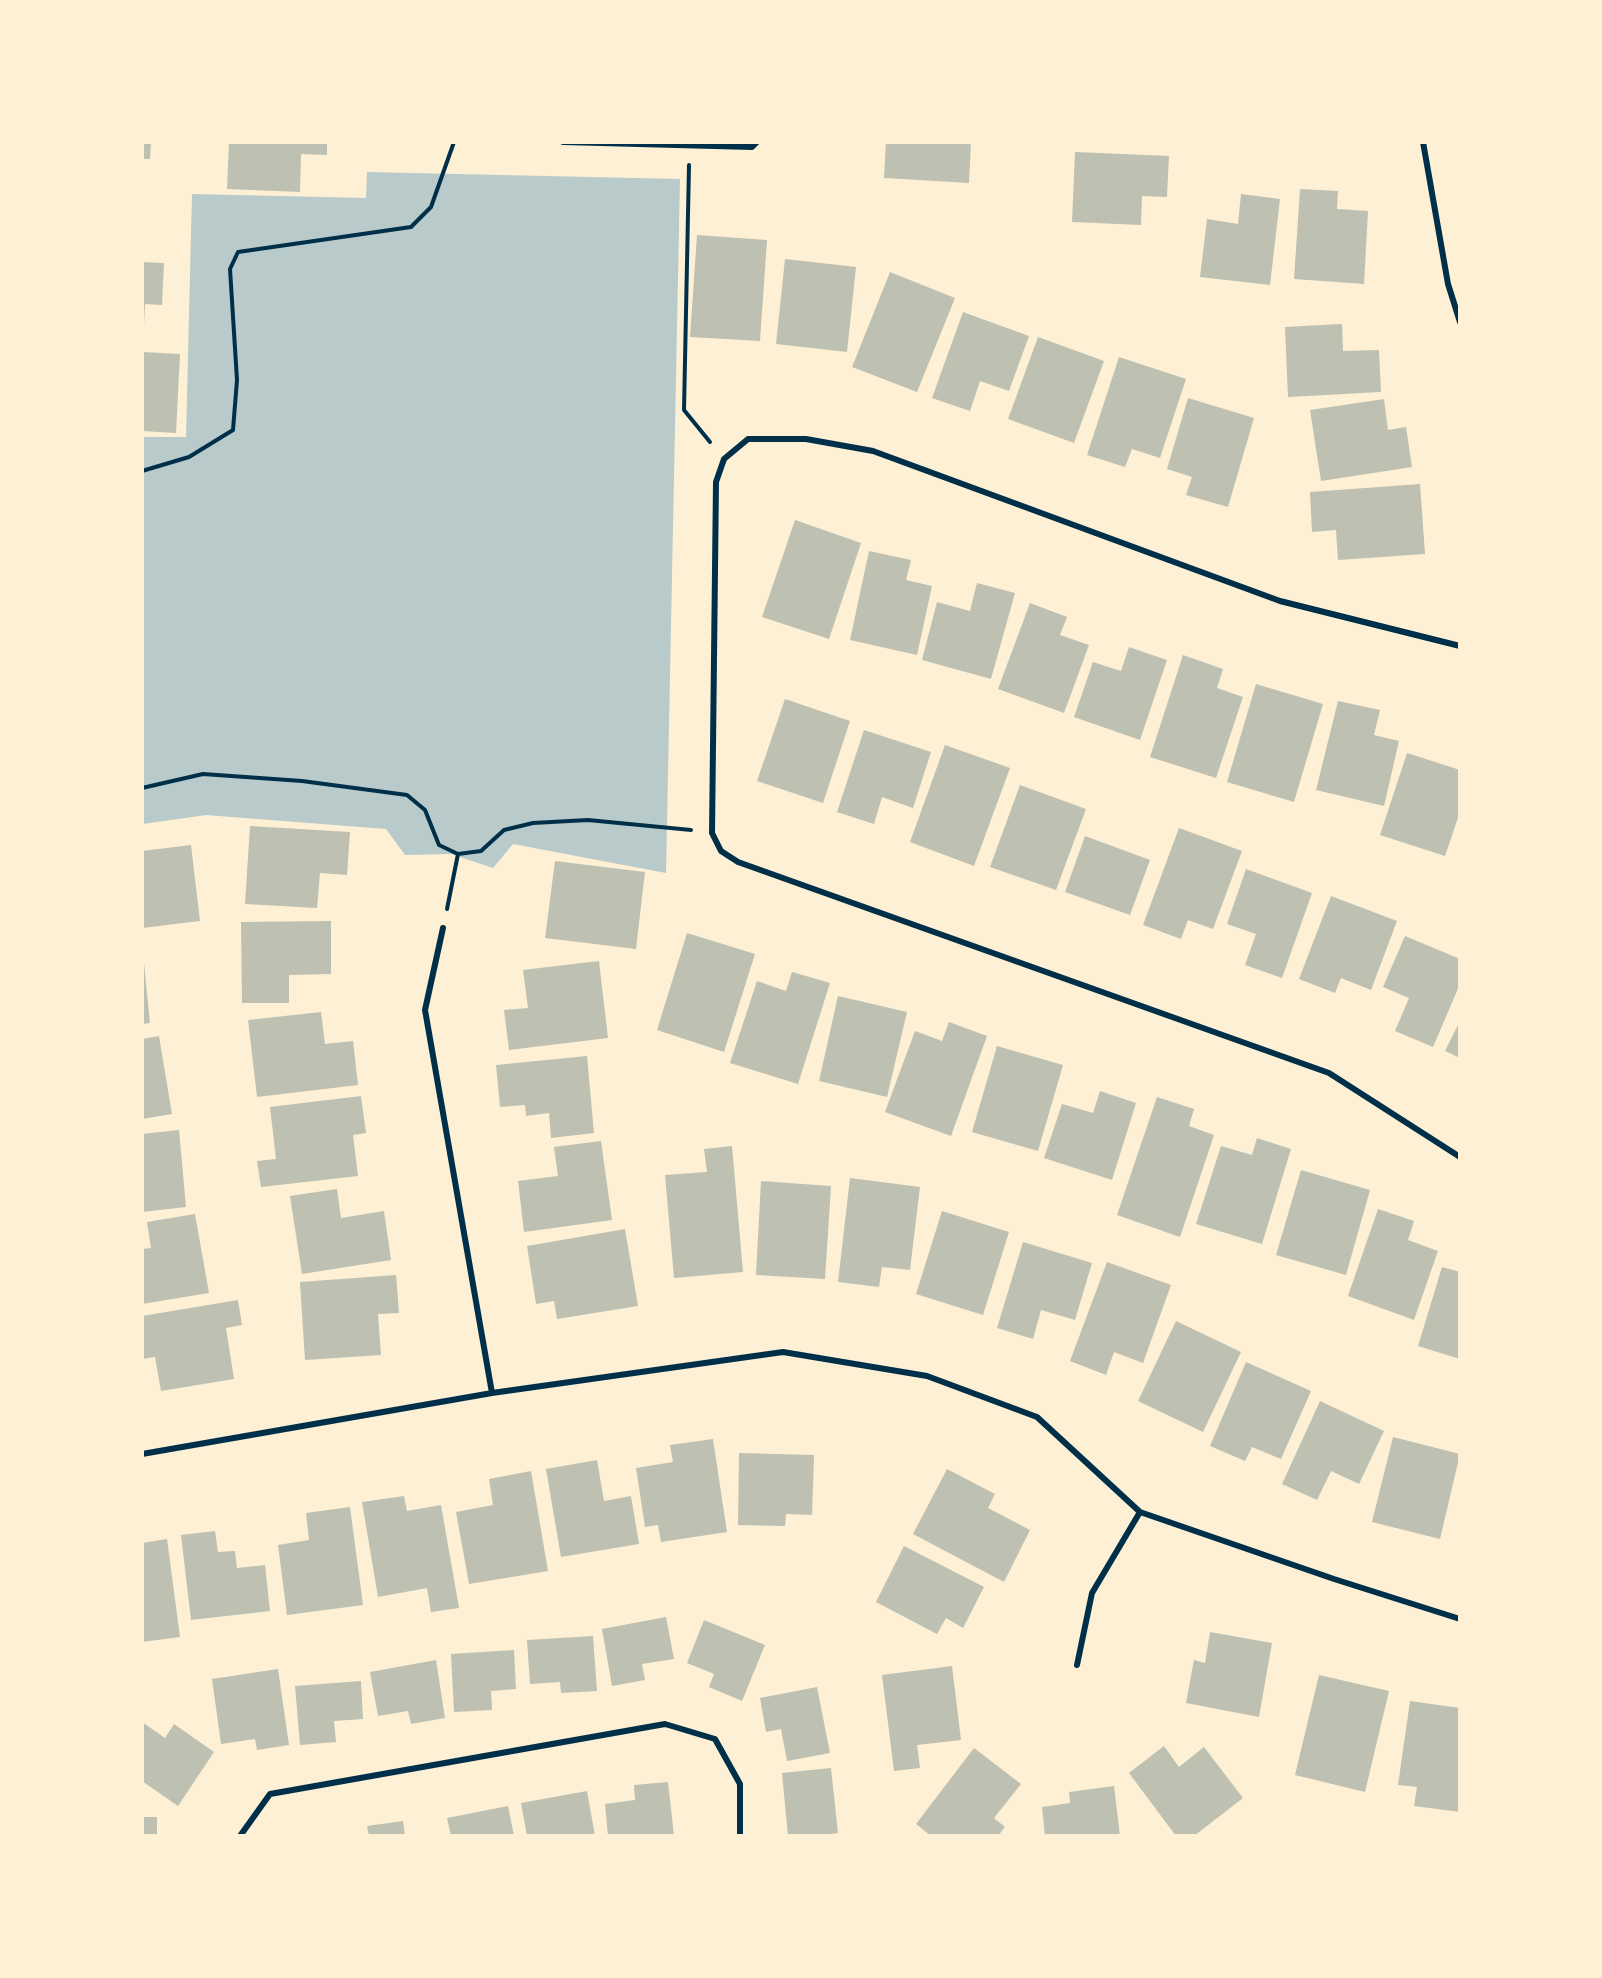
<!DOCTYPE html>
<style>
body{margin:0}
#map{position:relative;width:1602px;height:1978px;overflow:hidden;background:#fdf0d5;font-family:"Fira Sans Condensed",sans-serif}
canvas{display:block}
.frame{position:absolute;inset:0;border:144px solid #fdf0d5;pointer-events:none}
</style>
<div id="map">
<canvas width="1602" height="1978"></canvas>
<div class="frame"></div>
</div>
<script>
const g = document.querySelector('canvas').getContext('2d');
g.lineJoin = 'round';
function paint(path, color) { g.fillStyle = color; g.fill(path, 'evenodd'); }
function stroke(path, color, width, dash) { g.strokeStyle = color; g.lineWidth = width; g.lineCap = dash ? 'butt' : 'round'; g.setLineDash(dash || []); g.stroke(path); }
paint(new Path2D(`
 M367,172L680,179L666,873L513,844L493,868L451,854L405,855L386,829L206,815L143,824L142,437H186L192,194L366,198Z`), '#b9caca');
paint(new Path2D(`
 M142,142H151L150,159H142Z
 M229,142H327V155L301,154L300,192L227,189Z
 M886,142H971L969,183L884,178Z
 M1075,152L1169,156L1167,197L1142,196L1141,225L1072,222Z
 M1300,189L1338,191L1337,209L1368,211L1364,284L1294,279Z
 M1241,194L1280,199L1270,285L1200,277L1207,219L1238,224Z
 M697,235L767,240L760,341L690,337Z
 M785,259L856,267L847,352L776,344Z
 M142,262L164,263L162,305L145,304L144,326H142Z
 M890,272L955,298L917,392L852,367Z
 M963,312L1029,336L1009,391L980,381L970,411L932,398Z
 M1342,324L1343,351L1379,350L1381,392L1288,397L1285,327Z
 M1038,337L1104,361L1074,443L1008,419Z
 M142,352L180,354L176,433L142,431Z
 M1119,357L1186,379L1160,458L1132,449L1125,467L1087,455Z
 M1188,398L1254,418L1228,507L1186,495L1192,477L1167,469Z
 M1384,399L1388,430L1406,427L1412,467L1321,481L1310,410Z
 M1420,484L1425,554L1338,560L1336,530L1312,532L1310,492Z
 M795,520L861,543L829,639L762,617Z
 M869,551L911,560L906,580L932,586L917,655L850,640Z
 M977,583L1015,593L991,679L922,660L937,602L970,611Z
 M1030,603L1067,617L1060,635L1089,645L1064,713L998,689Z
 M1129,647L1167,660L1140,740L1074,717L1093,662L1121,671Z
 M1183,655L1223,669L1217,688L1243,697L1216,778L1150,757Z
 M1256,684L1323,704L1294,802L1227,782Z
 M785,699L850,721L823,803L757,781Z
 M1338,701L1380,710L1374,735L1399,741L1384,806L1316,790Z
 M864,730L931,752L913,808L882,797L874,824L837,812Z
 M945,745L1010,768L974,866L910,842Z
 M1407,753L1460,770V812L1445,856L1380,835Z
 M1020,785L1086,809L1056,890L990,867Z
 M250,826L350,832L347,875L320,873L317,908L245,904Z
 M1179,828L1242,851L1213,929L1188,920L1181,939L1143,925Z
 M1085,836L1150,860L1130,915L1065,892Z
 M191,845L200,921L142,928V851Z
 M555,861L645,872L636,949L545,938Z
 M1246,869L1312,893L1282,978L1245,965L1256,934L1227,924Z
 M1331,896L1397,921L1371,990L1341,978L1335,993L1299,979Z
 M331,921V974L289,975V1003H242L241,922Z
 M687,933L755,954L724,1052L657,1030Z
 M1405,936L1460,959V984L1433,1047L1395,1031L1409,998L1383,987Z
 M599,961L608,1038L509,1050L504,1010L528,1008L523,970Z
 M142,963H144L150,1023L142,1024Z
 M792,972L830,983L798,1084L730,1063L757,981L786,991Z
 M838,996L907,1012L887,1097L819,1081Z
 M321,1012L325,1044L353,1041L358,1085L257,1097L248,1020Z
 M1460,1021V1058L1445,1051Z
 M949,1022L987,1036L951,1136L885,1112L915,1031L942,1041Z
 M159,1036L172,1114L142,1119V1039Z
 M997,1046L1063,1065L1038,1151L972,1132Z
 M587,1056L594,1133L551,1138L549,1113L526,1116L525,1105L500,1107L496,1065Z
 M1100,1091L1136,1103L1112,1180L1044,1158L1062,1104L1093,1113Z
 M361,1096L366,1133L353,1135L358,1176L261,1187L257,1161L276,1159L270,1107Z
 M1157,1097L1194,1109L1189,1126L1214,1135L1180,1237L1117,1215Z
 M179,1130L186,1207L142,1212V1134Z
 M1257,1138L1291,1149L1262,1244L1196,1224L1221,1146L1252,1155Z
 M601,1141L612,1220L524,1232L518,1181L558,1176L554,1147Z
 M732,1146L743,1272L674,1278L665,1175L707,1172L704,1149Z
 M1301,1170L1370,1190L1346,1275L1276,1255Z
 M850,1178L920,1187L910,1270L882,1267L879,1287L838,1282Z
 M761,1181L831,1186L825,1279L756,1275Z
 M337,1189L341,1218L384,1211L391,1260L302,1274L290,1196Z
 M1378,1209L1414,1221L1408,1240L1438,1251L1414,1320L1348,1296Z
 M942,1211L1009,1232L983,1315L916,1294Z
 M195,1214L209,1293L142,1304V1249L151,1248L147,1222Z
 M625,1229L638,1306L557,1319L554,1301L536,1304L527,1246Z
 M1023,1242L1092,1263L1075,1320L1041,1310L1033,1339L997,1328Z
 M1107,1262L1171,1285L1143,1363L1114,1352L1106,1375L1070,1361Z
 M1442,1267L1460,1272V1359L1418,1346Z
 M396,1275L399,1313L378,1314L381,1355L305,1360L300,1282Z
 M238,1300L242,1325L226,1328L234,1379L161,1391L155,1357L142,1359V1316Z
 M1176,1321L1241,1352L1203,1432L1138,1401Z
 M1246,1362L1311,1391L1281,1459L1252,1447L1245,1461L1210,1446Z
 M1320,1401L1384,1431L1359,1484L1331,1471L1317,1500L1282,1484Z
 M1393,1437L1460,1454L1440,1539L1372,1522Z
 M713,1439L727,1532L661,1542L658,1525L645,1527L636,1468L673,1462L670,1445Z
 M739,1453L814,1455L812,1515L786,1514L785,1526L738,1525Z
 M597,1460L604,1501L631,1496L639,1544L561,1557L546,1469Z
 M947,1469L995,1494L988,1508L1030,1530L1004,1582L913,1534Z
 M531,1471L548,1571L469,1584L456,1512L493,1505L489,1479Z
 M404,1496L407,1511L441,1505L459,1608L431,1612L427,1588L378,1597L362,1502Z
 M350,1507L363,1605L287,1615L278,1545L309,1540L306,1513Z
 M215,1531L218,1552L235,1551L237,1568L265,1565L270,1611L191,1620L181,1535Z
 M167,1539L180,1637L142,1642V1543Z
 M904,1546L984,1587L963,1628L946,1618L937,1634L876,1602Z
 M666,1617L674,1659L642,1664L645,1680L612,1686L602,1629Z
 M704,1620L765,1645L742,1701L709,1687L714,1674L687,1663Z
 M1210,1632L1272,1643L1259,1717L1186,1703L1194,1660L1205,1663Z
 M593,1636L597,1691L561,1693L560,1682L530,1684L527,1640Z
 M514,1650L516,1689L491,1691L492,1710L454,1712L451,1654Z
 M436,1660L445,1718L411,1724L408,1711L378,1716L370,1672Z
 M952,1666L961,1740L917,1745L920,1768L894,1771L882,1675Z
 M278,1669L289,1745L257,1750L255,1739L221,1744L212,1679Z
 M1319,1675L1389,1691L1365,1792L1295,1775Z
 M361,1681L363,1719L334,1721L336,1742L300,1745L295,1686Z
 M817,1687L830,1753L787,1761L781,1729L766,1732L760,1698Z
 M1410,1701L1460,1708V1812L1414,1806L1417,1787L1398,1785Z
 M142,1722L165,1738L174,1724L214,1752L178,1806L142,1781Z
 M1164,1746L1179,1767L1204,1747L1243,1798L1194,1836H1176L1129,1773Z
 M974,1748L1021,1784L994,1818L1005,1827L998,1836H931L916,1824Z
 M831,1768L838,1833L814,1836H788L782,1773Z
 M668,1782L674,1836H608L605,1804L635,1800L634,1785Z
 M1114,1786L1120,1836H1045L1042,1807L1070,1803L1069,1792Z
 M587,1791L595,1836H527L521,1803Z
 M508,1806L514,1836H451L447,1818Z
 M142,1817H157V1836H142Z
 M403,1821L405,1836H369L367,1826Z`), '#bec0b2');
stroke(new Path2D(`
 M689,165L684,410L710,442
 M142,471L189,457L233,430L237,380L230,269L238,252L411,227L431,207L454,142
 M142,788L203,774L302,781L407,795L425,810L439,845L458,854
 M447,909L458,854L481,851L504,830L533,823L588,820L691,830`), '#003049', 4);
stroke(new Path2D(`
 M563,142L752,147L757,142
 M1423,142L1448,284L1460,322
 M1460,646L1280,601L873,451L806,439H748L724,459L716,482L712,833L721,851L738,862L1329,1073L1460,1157
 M443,928L425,1010L492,1393
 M142,1454L492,1393L783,1352L927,1376L1037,1417L1140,1512L1334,1579L1460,1619
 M1077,1665L1092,1593L1140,1512
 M240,1836L270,1794L665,1724L715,1739L740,1784V1836`), '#003049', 6);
</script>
